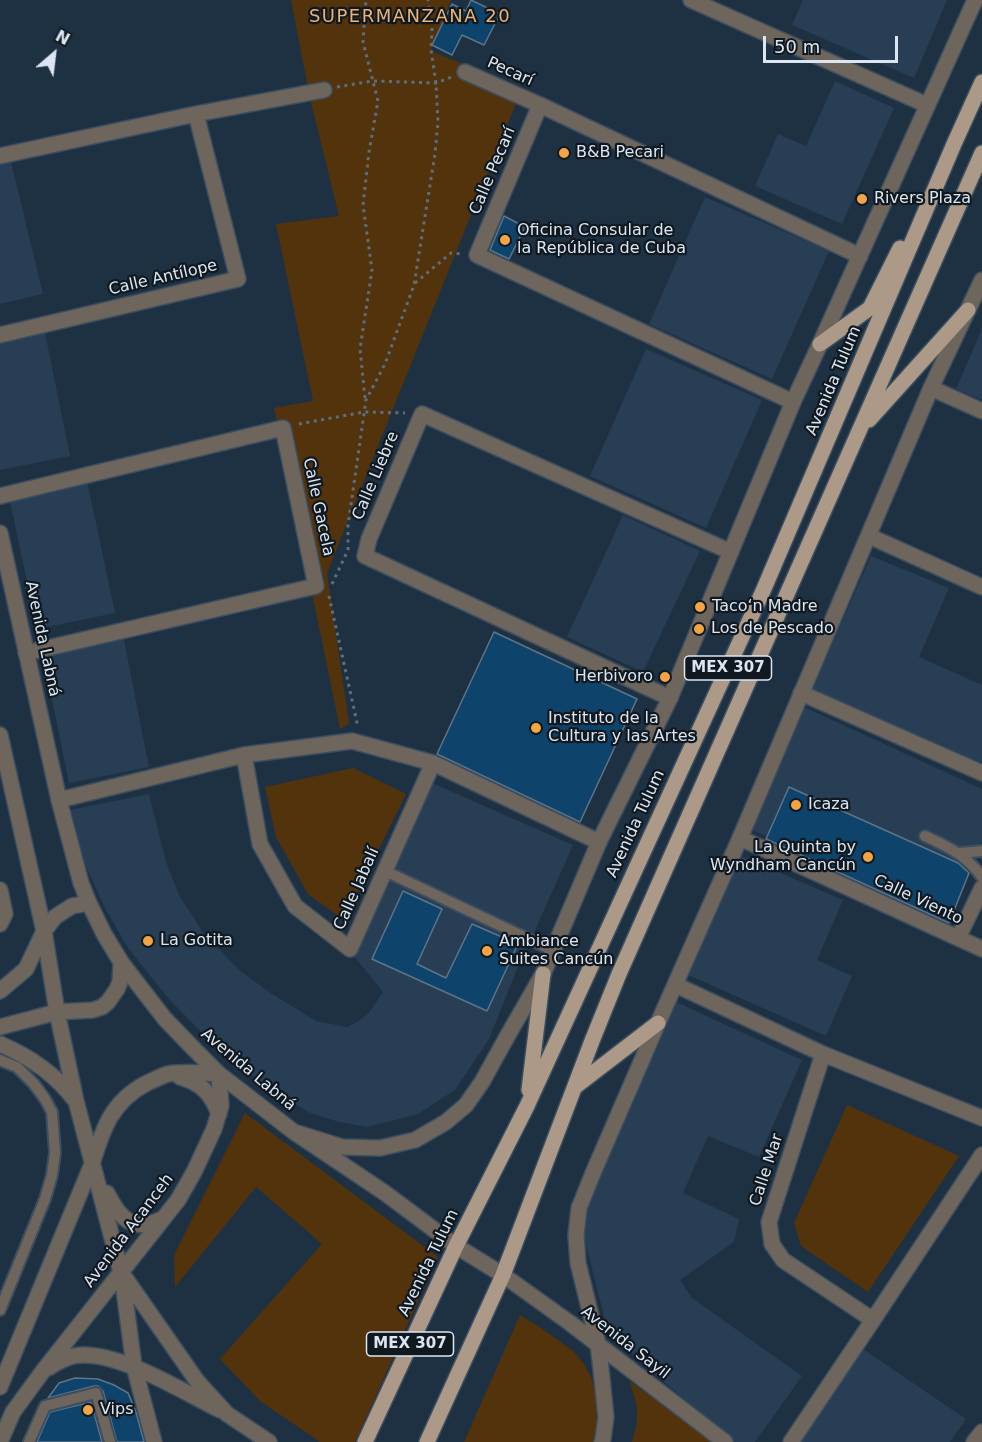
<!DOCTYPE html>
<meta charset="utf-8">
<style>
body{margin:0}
#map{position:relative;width:982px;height:1442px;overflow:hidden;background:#1e3143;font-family:"DejaVu Sans",sans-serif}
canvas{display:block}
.north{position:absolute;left:24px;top:24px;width:60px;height:60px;-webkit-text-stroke:4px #101920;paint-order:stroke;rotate:28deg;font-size:16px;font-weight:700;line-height:24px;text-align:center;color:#dbe6f2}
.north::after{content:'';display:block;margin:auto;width:21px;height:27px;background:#dbe6f2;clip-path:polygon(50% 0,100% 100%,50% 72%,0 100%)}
.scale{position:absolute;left:763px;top:36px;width:135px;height:27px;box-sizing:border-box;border:3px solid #dbe6f2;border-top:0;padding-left:8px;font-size:18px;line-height:21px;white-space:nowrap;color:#dbe6f2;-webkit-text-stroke:4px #101920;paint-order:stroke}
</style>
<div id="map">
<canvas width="982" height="1442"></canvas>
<div class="north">N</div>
<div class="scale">50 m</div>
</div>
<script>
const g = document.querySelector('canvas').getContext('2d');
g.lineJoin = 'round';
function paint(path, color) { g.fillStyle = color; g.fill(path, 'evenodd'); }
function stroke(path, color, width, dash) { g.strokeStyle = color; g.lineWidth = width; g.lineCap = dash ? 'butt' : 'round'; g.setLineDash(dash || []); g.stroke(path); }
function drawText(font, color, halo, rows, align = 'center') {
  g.font = font + ' "DejaVu Sans",sans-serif'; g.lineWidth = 4.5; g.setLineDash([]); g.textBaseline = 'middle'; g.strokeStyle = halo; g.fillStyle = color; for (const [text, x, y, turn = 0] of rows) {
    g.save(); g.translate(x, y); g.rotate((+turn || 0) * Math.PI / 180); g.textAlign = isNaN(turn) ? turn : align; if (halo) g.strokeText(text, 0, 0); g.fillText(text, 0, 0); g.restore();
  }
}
paint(new Path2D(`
 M803,0H947L914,78L792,25Z
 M835,81L894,108L842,224L755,186L778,134L806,146Z
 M11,162L43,294L0,304V165Z
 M705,197L829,251L772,379L649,324Z
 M42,318L70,456L0,470V327Z
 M982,329V400L956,389Z
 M646,349L762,400L706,528L590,476Z
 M86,476L115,613L37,629L8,492Z
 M623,515L700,551L643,672L567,637Z
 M871,556L949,588L919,657L982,685V761L981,763L812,690Z
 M123,635L149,767L69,783L42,650Z
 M804,707L982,789V841L946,916L750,829Z
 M432,783L573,845L533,935L392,873Z
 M149,794L166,862L179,895L202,931L239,970L272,994L316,1021L347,1027L357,1022L368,1014L383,992L354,956L390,878L529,939L489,1039L455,1090L418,1114L367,1127L339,1122L308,1112L259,1081L213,1044L168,998L128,948L105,908L85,864L70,810Z
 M739,855L843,900L817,960L852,976L826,1036L686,974Z
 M674,1001L802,1060L759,1157L708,1136L683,1193L739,1219L734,1242L680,1280L692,1298L802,1376L755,1442H735L638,1360L605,1320L584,1237V1206Z
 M860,1347L966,1419L950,1442H796Z`), '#273e54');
paint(new Path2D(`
 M291,0H451L431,51L522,88L327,573L349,723L340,729L274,408L313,401L276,224L339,216L310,98Z
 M353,768L406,794L344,920L308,894L276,837L265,787Z
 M847,1105L959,1156L868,1292L801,1246L794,1223Z
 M245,1113L438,1257L355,1442H320L260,1401L220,1359L322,1244L256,1187L175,1287L174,1255Z
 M520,1315L544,1330L573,1351L584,1364L591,1377L600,1411L593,1442H464Z
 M629,1381L715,1442H632C640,1415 639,1408 629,1381Z`), '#52330c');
const building = new Path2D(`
 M471,0L500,14L484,45L462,35L452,55L432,45L452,4L466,11Z
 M504,216L525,227L509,259L490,250Z
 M494,632L637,699L580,822L437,754Z
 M789,787L958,863L969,873L949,923L766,839Z
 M403,891L442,909L417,964L446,978L472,924L518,944L487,1011L372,959Z
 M75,1378L98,1379L114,1385L128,1393L136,1412L144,1442H117L103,1391L98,1386H94L48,1398L59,1383Z
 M91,1402L102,1442H37L50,1412Z`);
paint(building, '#0e436c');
stroke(building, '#5e7488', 1.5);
const service = new Path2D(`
 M925,836C950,848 965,854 982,877
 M960,853L982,851
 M385,871L554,951
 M0,1060L17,1067L34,1084L45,1099L52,1112L55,1153L52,1175L45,1199L0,1310
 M29,1442L45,1406L96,1393L110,1442`);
const minor = new Path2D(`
 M691,0L927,105
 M465,72L540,105
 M196,114L324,90
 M0,156L196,114L238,279L0,335
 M931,388L982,411
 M793,402L477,255L540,105L860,256
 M0,496L283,428L316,586L26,653
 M869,536L982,587
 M801,693L982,773
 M670,698L365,556L369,539L422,414L731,552
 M244,755L260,844L295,906L350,949L433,763
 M59,800L244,755L352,741L433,763L599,842
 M740,838L982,949
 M0,890L5,914L0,924
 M958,938L982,888
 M676,985L823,1054L982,1118
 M823,1054L769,1222L772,1244L783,1260L873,1320
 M791,1442L873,1320L982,1155
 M974,1442L982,1432`);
const tertiary = new Path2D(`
 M0,533L59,800L81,883L89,903L104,934L121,962L144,992L165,1019L193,1048L219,1074L294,1132L385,1193L456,1246L503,1275L570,1323L725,1442
 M0,735L44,931L57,1012L76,1101L121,1272L197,1381L227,1414L269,1442
 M0,991L26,969L44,931L55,917L72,906L89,903
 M0,1027L57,1012L93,1010L102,1007L108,1002L117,989L120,982L121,962
 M0,1044C28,1056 55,1074 74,1099
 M180,1077C201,1083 211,1093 219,1114
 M294,1132L342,1147L380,1148L415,1140L446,1122L466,1105L482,1082L508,1035L543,974L599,842L670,698L793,402L820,344L975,0
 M107,1193C120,1219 133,1233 162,1219
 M122,1275L134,1366L154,1442
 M48,1368C56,1363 64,1358 74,1356C114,1348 183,1392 220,1410
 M0,1387L92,1164C103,1128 112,1101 147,1083C154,1080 161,1076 168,1074C185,1071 203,1073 219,1074
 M0,1442L13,1412L43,1371L178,1200L194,1172L214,1129L221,1106L219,1074
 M602,1442L603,1439L606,1417L601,1369L598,1344L578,1263L576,1235L579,1208L593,1173L658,1023L740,838L931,388L982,280`);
const primary = new Path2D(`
 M820,344L870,308L900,248
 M869,420L968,310
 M576,1086L658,1023
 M529,1090L543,974
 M365,1442L456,1246L527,1106L763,591L954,144L982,82
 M427,1442L503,1275L592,1041L619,974L982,153`);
stroke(service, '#3c4e5f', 14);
stroke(minor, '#3c4e5f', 18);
stroke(tertiary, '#3c4e5f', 18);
stroke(primary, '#3c4e5f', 18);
stroke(new Path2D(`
 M337,87L373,81L436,83L452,77
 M415,283L451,253L461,254
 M365,398L360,349L372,270L363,205L369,152L378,101L363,42L366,0
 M299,424L364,412L405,413
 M332,584L348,550V525L366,400L385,364L414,285L435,154L438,122L436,83L431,50L432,29L428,0
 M329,596L358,727`), '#5e6e7e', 3, [3, 4.5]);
stroke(service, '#6e655c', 10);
stroke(minor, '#6e655c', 15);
stroke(tertiary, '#6e655c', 15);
stroke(primary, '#ac9987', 15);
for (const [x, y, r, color] of [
 [564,153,6,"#f4a444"],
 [862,199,6,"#f4a444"],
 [505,240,6,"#f4a444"],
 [700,607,6,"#f4a444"],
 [699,629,6,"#f4a444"],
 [665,677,6,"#f4a444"],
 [536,728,6,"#f4a444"],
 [796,805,6,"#f4a444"],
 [868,857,6,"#f4a444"],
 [148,941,6,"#f4a444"],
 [487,951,6,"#f4a444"],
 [88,1410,6,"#f4a444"]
]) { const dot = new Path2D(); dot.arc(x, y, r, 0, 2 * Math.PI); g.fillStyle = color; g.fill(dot); stroke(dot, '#101920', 2); }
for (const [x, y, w] of [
 [728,668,87],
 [410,1344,87]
]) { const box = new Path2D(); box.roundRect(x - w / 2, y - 12, w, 24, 4.5); g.fillStyle = '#101920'; g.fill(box); stroke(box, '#dbe6f2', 1.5); }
drawText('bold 15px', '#dbe6f2', null, [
 ["MEX 307",728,668],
 ["MEX 307",410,1344]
]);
drawText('16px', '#dbe6f2', '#101920', [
 ["Pecarí",510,72,24],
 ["Calle Pecarí",493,171,-67],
 ["Calle Antílope",163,278,-13],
 ["Avenida Tulum",834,381,-67],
 ["Calle Liebre",376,476,-67],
 ["Calle Gacela",318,507,78],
 ["Avenida Labná",42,639,78],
 ["Avenida Tulum",636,824,-65],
 ["Calle Jabalí",357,889,-66],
 ["Calle Viento",918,900,25],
 ["Avenida Labná",248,1070,40],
 ["Calle Mar",767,1170,-72],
 ["Avenida Acanceh",129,1231,-53],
 ["Avenida Tulum",429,1263,-64],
 ["Avenida Sayil",625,1343,38]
]);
drawText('16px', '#dbe6f2', '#101920', [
 ["B&B Pecari",576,153],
 ["Rivers Plaza",874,199],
 ["Oficina Consular de",517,231],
 ["la República de Cuba",517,249],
 ["Taco‘n Madre",712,607],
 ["Los de Pescado",711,629],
 ["Herbivoro",653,677,"right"],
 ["Instituto de la",548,719],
 ["Cultura y las Artes",548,737],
 ["Icaza",808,805],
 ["La Quinta by",856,848,"right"],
 ["Wyndham Cancún",856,866,"right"],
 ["La Gotita",160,941],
 ["Ambiance",499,942],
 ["Suites Cancún",499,960],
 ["Vips",100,1410]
], 'left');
g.letterSpacing = '1.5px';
drawText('18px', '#ebb378', '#101920', [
 ["SUPERMANZANA 20",410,17]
]);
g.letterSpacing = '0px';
</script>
